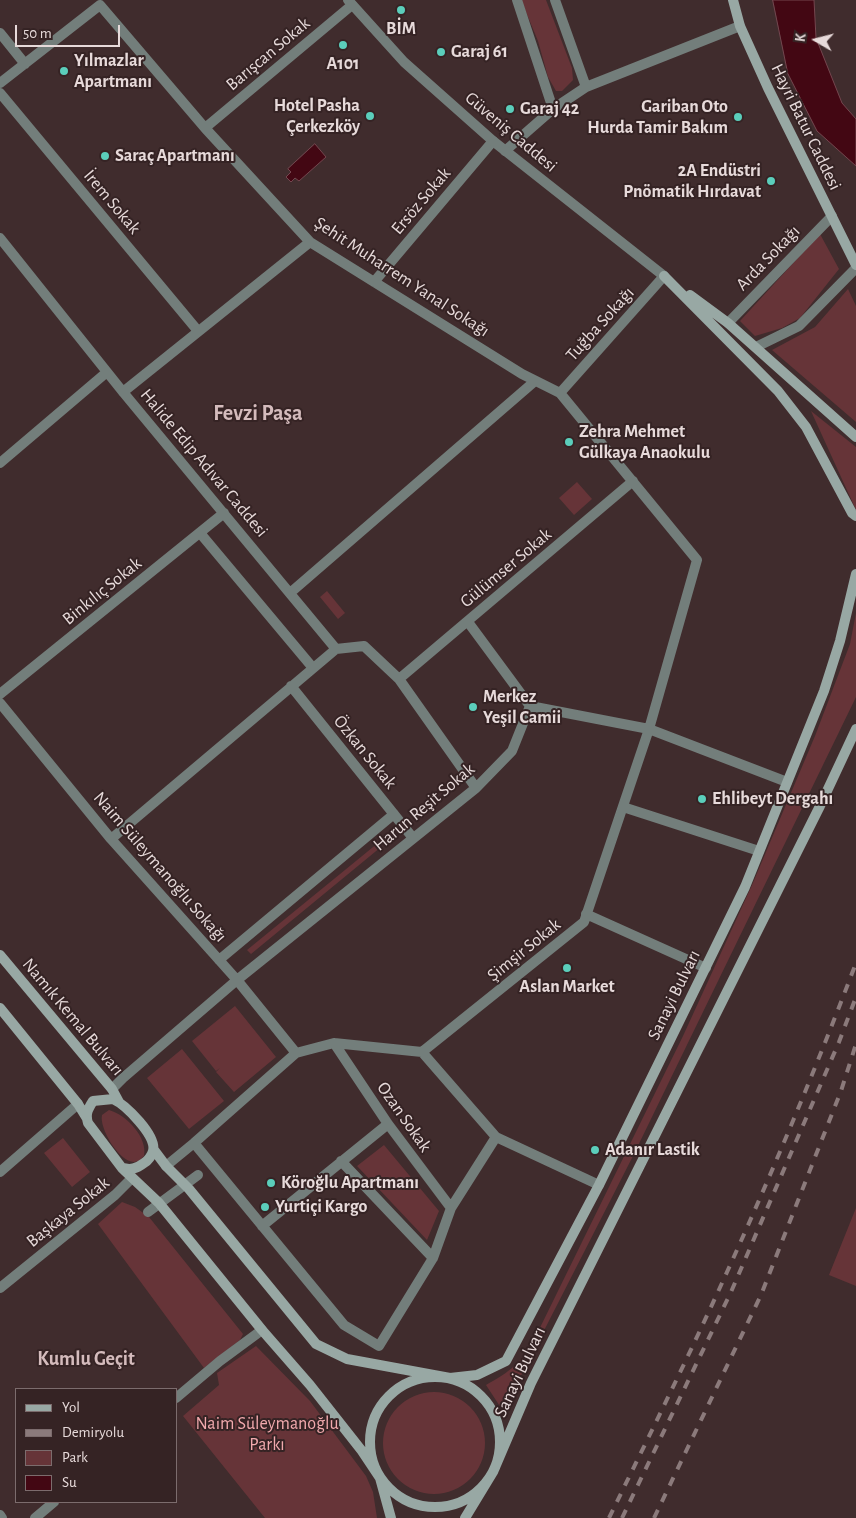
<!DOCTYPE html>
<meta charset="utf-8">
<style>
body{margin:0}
#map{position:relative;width:856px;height:1518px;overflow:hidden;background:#402c2d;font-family:"Alegreya Sans",sans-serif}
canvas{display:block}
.legend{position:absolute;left:15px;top:1388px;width:162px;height:115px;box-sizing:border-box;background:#352324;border:1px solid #7c6c6d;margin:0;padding:6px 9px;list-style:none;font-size:15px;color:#e7dada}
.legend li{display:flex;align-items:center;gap:10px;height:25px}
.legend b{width:25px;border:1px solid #7c6c6d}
.north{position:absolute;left:791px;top:15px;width:50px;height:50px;-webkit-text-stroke:4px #352324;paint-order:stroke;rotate:278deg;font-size:14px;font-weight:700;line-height:20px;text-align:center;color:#e7dada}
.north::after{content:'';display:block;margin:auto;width:18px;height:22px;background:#e7dada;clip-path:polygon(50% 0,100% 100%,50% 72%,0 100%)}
.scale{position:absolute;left:15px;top:25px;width:105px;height:22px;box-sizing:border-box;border:2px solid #e7dada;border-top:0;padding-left:6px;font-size:15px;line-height:18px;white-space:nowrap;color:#e7dada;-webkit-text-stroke:4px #352324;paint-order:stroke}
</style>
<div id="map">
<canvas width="856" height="1518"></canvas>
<ul class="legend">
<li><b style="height:6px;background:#98a8a4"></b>Yol</li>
<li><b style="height:6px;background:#8b7a7b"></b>Demiryolu</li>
<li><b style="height:14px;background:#663438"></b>Park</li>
<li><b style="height:14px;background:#430713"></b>Su</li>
</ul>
<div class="north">K</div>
<div class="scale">50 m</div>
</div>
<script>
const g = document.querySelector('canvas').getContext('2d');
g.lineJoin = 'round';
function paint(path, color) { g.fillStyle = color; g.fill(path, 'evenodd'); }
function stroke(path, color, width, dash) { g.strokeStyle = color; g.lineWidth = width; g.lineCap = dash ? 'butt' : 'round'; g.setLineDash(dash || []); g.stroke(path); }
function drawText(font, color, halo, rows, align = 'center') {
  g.font = font + ' "Alegreya Sans",sans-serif'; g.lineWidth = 4; g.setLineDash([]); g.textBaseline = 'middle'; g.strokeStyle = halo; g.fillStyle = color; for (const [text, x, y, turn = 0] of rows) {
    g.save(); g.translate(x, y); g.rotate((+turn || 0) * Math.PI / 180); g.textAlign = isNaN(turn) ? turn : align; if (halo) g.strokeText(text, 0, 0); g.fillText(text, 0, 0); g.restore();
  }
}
paint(new Path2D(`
 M521,0H546L572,68L573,80L562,91H556L548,77L538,41Z
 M820,234L839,269L800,318L782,328L755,336L740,321Z
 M848,289L856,306V422L772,350L815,327Z
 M811,411L856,447V510Z
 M577,482L592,499L574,515L559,498Z
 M327,591L345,613L338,619L320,597Z
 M856,613V697L633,1156L503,1411L486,1385C507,1373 518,1366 531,1346L683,1036L752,885L815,736L850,644Z
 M378,843L381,847L251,954L247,950Z
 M235,1006L276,1057L234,1092L216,1072L220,1068L216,1071L192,1041Z
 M182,1049L224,1101L189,1129L147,1078Z
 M109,1110C127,1115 148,1138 144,1156C141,1159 138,1162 134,1162C119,1162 99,1128 102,1115Z
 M63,1138L90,1172L72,1187L44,1153Z
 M384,1145L439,1211L427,1240L357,1166Z
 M122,1202L135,1207L149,1217L243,1334L240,1340L204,1368L98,1224Z
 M856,1208V1286L829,1275Z
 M256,1346L310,1401L366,1476L373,1492L377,1518H265L183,1416L219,1385L217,1373Z
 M383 1443a51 51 0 1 1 102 0a51 51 0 1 1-102 0Z`), '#663438');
const water = new Path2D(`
 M773,0H814L816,38L842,103L856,119V166L817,131L788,74Z
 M315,144L326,157L299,181L295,178L291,182L286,177L291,172L288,169Z`);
paint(water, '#430713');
stroke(water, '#74464f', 1);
stroke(new Path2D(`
 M148,1212L198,1175`), '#737e7b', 10);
stroke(new Path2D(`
 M517,0L553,109
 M555,0L586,87
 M100,5L205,128L310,242L522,374L560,393L697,560L649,729L584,922L422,1052L334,1043L296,1053L194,1143L166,1166
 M0,33L25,64
 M0,83L100,5
 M0,93L198,331
 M205,128L352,5
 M505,151L553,109L586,87L740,26
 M0,238L123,392L336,649L364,646L399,679L476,788
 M374,282L493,141
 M728,323L832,216
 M756,347L799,326L856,268
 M123,392L310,242
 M560,393L664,276
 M0,463L107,372
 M200,533L313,668
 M290,593L535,381
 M468,622L530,706
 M399,679L633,481
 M291,686L413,838
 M0,694L224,513
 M0,703L111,839L237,980L296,1053
 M623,807L759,851
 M111,839L336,649
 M586,914L706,968
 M219,960L394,814
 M334,1043L388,1124L451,1208
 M422,1052L496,1137L599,1185
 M112,1089L123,1078L237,980L476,788L512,751L530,706L649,729L787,782
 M194,1143L344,1325L379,1346L433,1258L451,1208L496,1137
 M341,1161L433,1258
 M0,1172L78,1104
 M262,1226L388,1124
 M0,1288L115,1195L132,1178
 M176,1398L220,1361L262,1330
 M0,1515L2,1518
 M35,1518L54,1502`), '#737e7b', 10);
stroke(new Path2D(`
 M348,0L404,62L493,141L664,276`), '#737e7b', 10);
stroke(new Path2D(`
 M733,0L740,26L768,88L856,265
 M664,276L778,391L806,427L852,513L856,516
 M690,295L728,323L856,437
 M0,955L112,1089L119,1102
 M0,1008L78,1104L86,1117
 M113,1099C126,1105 157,1136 153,1151C152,1155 148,1161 144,1163C136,1169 131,1170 122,1168L88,1123C85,1114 88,1109 93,1101Z
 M154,1150L166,1166L189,1189L316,1344L347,1359L450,1378L477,1375L506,1361L599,1185L745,887L824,691L840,641L856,574
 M122,1168L159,1203L262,1330L310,1385L362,1451L380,1478L391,1518
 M370 1442a65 65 0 1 1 130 0a65 65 0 1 1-130 0Z
 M465,1518L493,1472L531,1383L820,806L856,729`), '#98a8a4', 10);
stroke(new Path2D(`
 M609,1518C647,1440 686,1362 722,1283C770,1178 815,1071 856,963
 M622,1518L731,1292L839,1042L856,997
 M654,1518L761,1295L841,1091L856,1044`), '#8b7a7b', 4, [9, 9]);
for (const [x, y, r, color] of [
 [401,10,5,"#5bcebb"],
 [343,45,5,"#5bcebb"],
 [441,52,5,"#5bcebb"],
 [64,71,5,"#5bcebb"],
 [510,109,5,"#5bcebb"],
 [370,116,5,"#5bcebb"],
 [738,117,5,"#5bcebb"],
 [105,156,5,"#5bcebb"],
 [771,181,5,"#5bcebb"],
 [569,442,5,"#5bcebb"],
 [473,707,5,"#5bcebb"],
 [702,799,5,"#5bcebb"],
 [567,968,5,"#5bcebb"],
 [595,1150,5,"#5bcebb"],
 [271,1183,5,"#5bcebb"],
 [265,1207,5,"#5bcebb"]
]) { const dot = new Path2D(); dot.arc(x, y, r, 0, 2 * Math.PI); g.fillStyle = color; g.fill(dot); stroke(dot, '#352324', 2); }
drawText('bold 18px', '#e7dada', '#352324', [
 ["BİM",401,29,"center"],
 ["Garaj 61",451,52],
 ["Yılmazlar",74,61],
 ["Apartmanı",74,82],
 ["A101",343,64,"center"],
 ["Hotel Pasha",360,106,"right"],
 ["Çerkezköy",360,127,"right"],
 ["Gariban Oto",728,107,"right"],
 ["Hurda Tamir Bakım",728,128,"right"],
 ["Garaj 42",520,109],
 ["Saraç Apartmanı",115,156],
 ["2A Endüstri",761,171,"right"],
 ["Pnömatik Hırdavat",761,192,"right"],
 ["Zehra Mehmet",579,432],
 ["Gülkaya Anaokulu",579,453],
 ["Merkez",483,697],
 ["Yeşil Camii",483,718],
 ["Ehlibeyt Dergahı",712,799],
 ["Aslan Market",567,987,"center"],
 ["Adanır Lastik",605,1150],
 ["Köroğlu Apartmanı",281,1183],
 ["Yurtiçi Kargo",275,1207]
], 'left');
drawText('18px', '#e7dada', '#352324', [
 ["Barışcan Sokak",268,54,-40],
 ["Hayri Batur Caddesi",806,127,64],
 ["Güveniş Caddesi",511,132,40],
 ["Ersöz Sokak",421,201,-50],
 ["İrem Sokak",112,202,50],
 ["Arda Sokağı",768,258,-46],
 ["Şehit Muharrem Yanal Sokağı",402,277,33],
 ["Tuğba Sokağı",600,324,-48],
 ["Halide Edip Adıvar Caddesi",204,463,50],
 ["Gülümser Sokak",506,568,-40],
 ["Binkılıç Sokak",102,591,-39],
 ["Özkan Sokak",365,752,51],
 ["Harun Reşit Sokak",424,807,-40],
 ["Naim Süleymanoğlu Sokağı",160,867,49],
 ["Şimşir Sokak",524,950,-39],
 ["Sanayi Bulvarı",674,995,-64],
 ["Namık Kemal Bulvarı",73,1017,50],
 ["Ozan Sokak",404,1117,55],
 ["Başkaya Sokak",68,1212,-39],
 ["Sanayi Bulvarı",520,1372,-65]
]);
drawText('18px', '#f1a9ad', '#352324', [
 ["Naim Süleymanoğlu",267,1424],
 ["Parkı",267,1445]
]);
drawText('bold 20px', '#d4bbbc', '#352324', [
 ["Kumlu Geçit",86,1359]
]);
drawText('bold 22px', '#d4bbbc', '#352324', [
 ["Fevzi Paşa",258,413]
]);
</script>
